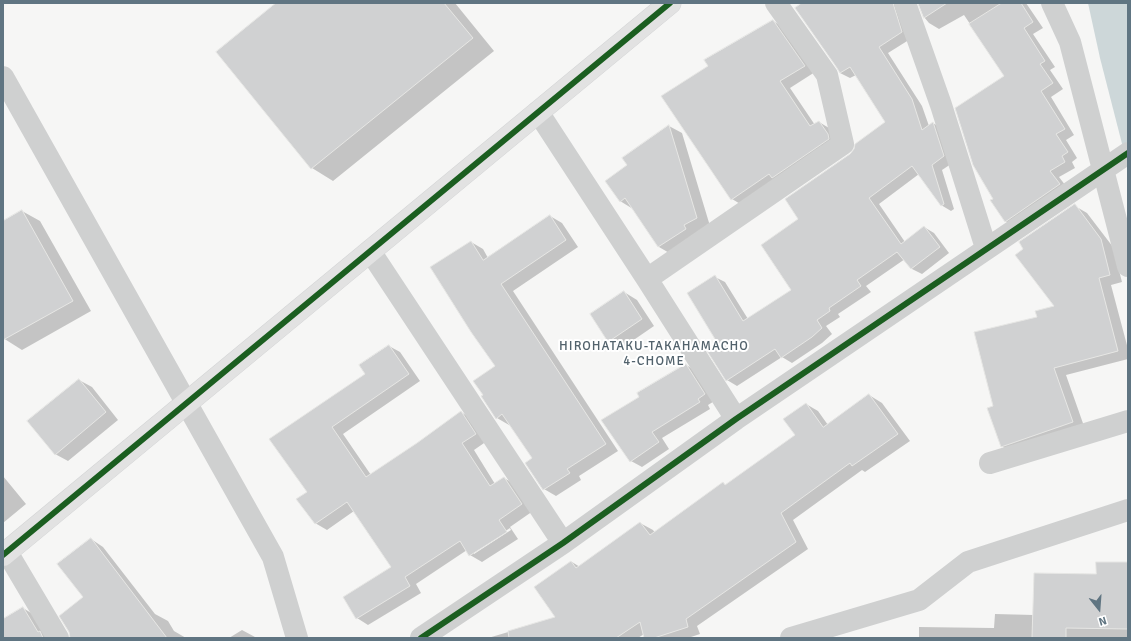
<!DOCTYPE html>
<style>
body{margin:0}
#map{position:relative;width:1131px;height:641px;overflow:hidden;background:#f6f6f5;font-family:Signika,sans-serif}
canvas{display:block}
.frame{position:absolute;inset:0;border:4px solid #607582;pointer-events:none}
.north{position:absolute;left:1079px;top:589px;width:40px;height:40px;-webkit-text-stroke:3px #fff;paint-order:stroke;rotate:163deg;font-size:11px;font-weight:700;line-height:16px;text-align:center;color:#607582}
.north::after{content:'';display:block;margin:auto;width:14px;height:18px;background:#607582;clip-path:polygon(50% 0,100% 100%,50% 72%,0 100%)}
</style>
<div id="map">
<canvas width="1131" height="641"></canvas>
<div class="frame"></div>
<div class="north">N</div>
</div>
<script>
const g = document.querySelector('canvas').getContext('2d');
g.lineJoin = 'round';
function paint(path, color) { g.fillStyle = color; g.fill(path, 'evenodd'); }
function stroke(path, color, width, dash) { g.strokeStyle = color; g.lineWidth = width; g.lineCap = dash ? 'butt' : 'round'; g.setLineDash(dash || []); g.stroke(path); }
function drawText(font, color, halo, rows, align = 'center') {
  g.font = font + ' Signika,sans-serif'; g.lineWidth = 4; g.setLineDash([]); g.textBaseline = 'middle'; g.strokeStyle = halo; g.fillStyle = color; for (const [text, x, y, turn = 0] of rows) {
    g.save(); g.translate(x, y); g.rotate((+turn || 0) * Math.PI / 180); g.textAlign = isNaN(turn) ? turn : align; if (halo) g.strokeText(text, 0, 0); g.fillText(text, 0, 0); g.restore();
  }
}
paint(new Path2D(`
 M1088,3H1128V167L1100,58Z`), '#cdd7d9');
paint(new Path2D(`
 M278,3H455L494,51L333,181L312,168Z
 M799,3H904L912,38L888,53L922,106L929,126L933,123L943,129L954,162L942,170L954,209L951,211L941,205L919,174L879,204L905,242L924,227L934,233L949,253L922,274L912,269L905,259L866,286L871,292L838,314L840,317L826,326L832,334L822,343L792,363L782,357L737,386L727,380L719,344L715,277L725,282L748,319L793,290L800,220L851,155L886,122L856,75L850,78L840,73Z
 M919,3H1026L1043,28L1033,34L1055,67L1050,70L1063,89L1051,97L1074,135L1066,140L1077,158L1072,162L1075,168L1059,177L1069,190L1016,227L1005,221L994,199L1005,76L964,15L939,29L929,23L924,17Z
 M773,21L783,27L815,72L790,88L815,125L819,122L829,128L838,141L742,205L732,199L663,96L709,66Z
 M669,126L682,133L710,226L671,254L659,247L633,209L620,201Z
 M1075,206L1087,213L1113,247L1122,282L1111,285L1128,349V359L1066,375L1085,429L1014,453L1001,446L994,406L1038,318L1055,306Z
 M22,211L40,221L91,311L22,350L3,338V222Z
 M550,216L562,223L578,247L513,291L618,451L579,476L581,480L556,496L544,489L534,459L510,424L509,425L497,418L484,395L496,366L471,242L483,249L488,258Z
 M624,292L637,300L654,326L622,348L609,341Z
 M389,346L400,352L420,381L343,434L371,475L418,444L461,412L472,419L487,441L474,450L495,484L504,478L516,485L533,511L510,527L518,539L482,562L470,555L467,550L416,584L421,593L368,625L357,618L392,567L354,511L327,530L315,523L308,492L270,439L366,374ZM510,528L511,530L474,554V552Z
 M686,365L697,371L716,400L708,405L710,409L662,438L669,449L642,467L631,461L640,397Z
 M79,380L92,387L118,420L68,461L55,454Z
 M869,395L882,403L910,441L865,472L862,470L793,520L808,549L697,626L700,634L688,638H646L644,634L638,638H576L572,562L580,567L640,523L653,530L655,533L723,483L726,485L796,435L806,404L818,411L828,425Z
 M3,476L26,504L3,523Z
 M91,539L103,547L155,614L168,621L174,631L186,638H81Z
 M1128,563L1127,638H919V627L994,628L995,614L1034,615L1097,575Z
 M23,608L36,616L49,638H3V621Z
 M532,625L545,638H488Z
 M242,630L255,637V638H229Z`), '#0003');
const building = new Path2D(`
 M276,3H444L473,38L311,169L216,52Z
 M802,3H893L902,32L879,47L912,99L922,130L933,122L944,156L932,165L944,204L941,206L912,166L869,198L901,244L924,226L940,247L911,269L897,252L857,280L861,286L829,308L830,311L817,320L822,328L812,337L781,358L775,349L726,381L707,351L718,344L687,293L715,275L743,321L791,290L761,245L798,219L785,199L850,154L854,149L855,144L885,122L850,67L840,73L837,68L795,8Z
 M918,3H947L924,18Z
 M1002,3H1021L1033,22L1024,28L1045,61L1040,64L1053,83L1041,91L1065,129L1056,134L1068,152L1062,156L1065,162L1050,171L1060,184L1005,222L990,200L993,199L973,165L955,108L1004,76L969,24Z
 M773,20L805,66L780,81L810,126L819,121L828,134L829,139L772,178L769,174L731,200L661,96L708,66L704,60Z
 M669,125L697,218L684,225L686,229L658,247L625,198L620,202L605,181L627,165L622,158Z
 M1075,204L1101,239L1110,275L1099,278L1118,351L1054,368L1073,422L1001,447L987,408L993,406L974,332L1037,317L1035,311L1054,306L1015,255L1023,249L1019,242Z
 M22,210L73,301L3,340V221Z
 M550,215L566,240L501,284L606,444L567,469L570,473L543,490L525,463L532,458L502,414L496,419L481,396L483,395L473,381L495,366L471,332L430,267L471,241L483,260Z
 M624,291L642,319L608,342L590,314Z
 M389,345L409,374L332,427L366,477L417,443L461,411L476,434L462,443L490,486L504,477L522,504L499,520L507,532L469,556L460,541L405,577L410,586L356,619L343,597L391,567L347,502L315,524L296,499L307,492L269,439L365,374L359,365Z
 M686,364L705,394L698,399L700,402L652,432L659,442L630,462L601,420L639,397L637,393Z
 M79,379L106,412L55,455L27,421Z
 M869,394L898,434L852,466L850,463L781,513L796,542L686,619L688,627L654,638H644L640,622L616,638H509L508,631L555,617L534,587L571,561L576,568L640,522L650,535L723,482L725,485L795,435L783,419L806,403L823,427Z
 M91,538L167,638H70L69,632L59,616L83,597L57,564Z
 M1096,562H1128V629L1066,628V638H1032L1034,573L1096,574Z
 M23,607L38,632L40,631L43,638H3V619Z`);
paint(building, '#d0d1d2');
stroke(building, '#e6e6e4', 1);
const secondary = new Path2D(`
 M3,555L670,3`);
stroke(secondary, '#d3d4d5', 23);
stroke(new Path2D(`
 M905,3L941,105L986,248
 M1052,3L1070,42L1128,266
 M3,77L273,557L297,638
 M538,112L647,279L736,419
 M370,251L563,543
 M647,279L843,144L827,75L776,3
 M990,463L1128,421
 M7,552L58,638
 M421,638L563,543L736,419L1128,153
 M791,638L919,600L968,562L1128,510`), '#cfd0d0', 22);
stroke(secondary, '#e2e2e2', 22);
stroke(new Path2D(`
 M3,555L670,3
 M421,638L563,543L736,419L1128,153`), '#1b5e20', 6);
g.letterSpacing = '1px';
drawText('13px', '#52626c', '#fff', [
 ["HIROHATAKU-TAKAHAMACHO",654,347],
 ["4-CHOME",654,362]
]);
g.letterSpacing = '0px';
</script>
